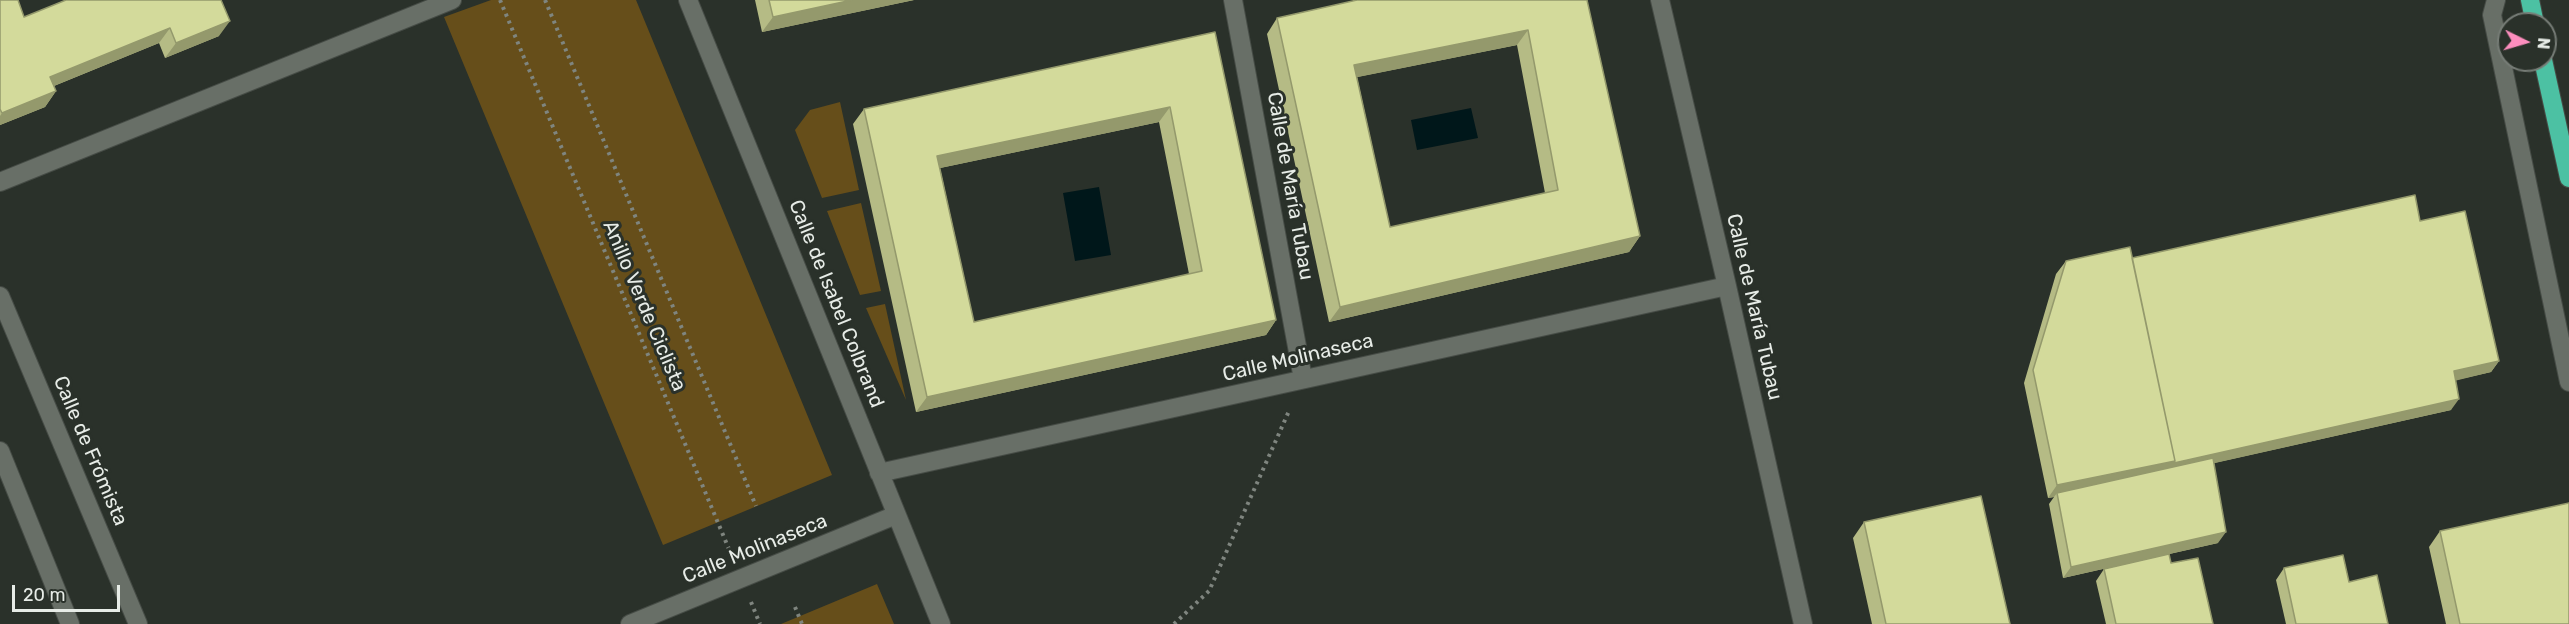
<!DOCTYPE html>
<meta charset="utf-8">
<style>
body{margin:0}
#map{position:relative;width:2569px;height:624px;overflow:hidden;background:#2a312a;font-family:Rubik,sans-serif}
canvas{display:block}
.north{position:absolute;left:2497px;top:12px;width:60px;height:60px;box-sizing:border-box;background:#2a312a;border:2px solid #767c76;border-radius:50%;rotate:95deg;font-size:16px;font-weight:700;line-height:24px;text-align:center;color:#e7ece7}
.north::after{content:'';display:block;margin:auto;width:21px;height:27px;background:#fd8ebe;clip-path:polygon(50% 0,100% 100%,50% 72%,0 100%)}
.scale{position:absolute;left:12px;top:585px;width:108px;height:27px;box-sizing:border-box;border:3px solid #e7ece7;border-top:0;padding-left:8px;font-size:18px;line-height:21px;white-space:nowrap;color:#e7ece7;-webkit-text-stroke:4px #2a312a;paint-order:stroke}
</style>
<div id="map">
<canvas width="2569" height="624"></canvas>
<div class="north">N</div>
<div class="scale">20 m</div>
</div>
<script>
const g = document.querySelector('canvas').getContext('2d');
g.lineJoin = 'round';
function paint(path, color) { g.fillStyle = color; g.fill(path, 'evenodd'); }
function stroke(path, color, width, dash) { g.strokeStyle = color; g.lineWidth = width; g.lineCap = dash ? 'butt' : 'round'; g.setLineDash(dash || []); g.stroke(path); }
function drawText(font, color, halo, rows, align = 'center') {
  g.font = font + ' Rubik,sans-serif'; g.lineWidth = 6; g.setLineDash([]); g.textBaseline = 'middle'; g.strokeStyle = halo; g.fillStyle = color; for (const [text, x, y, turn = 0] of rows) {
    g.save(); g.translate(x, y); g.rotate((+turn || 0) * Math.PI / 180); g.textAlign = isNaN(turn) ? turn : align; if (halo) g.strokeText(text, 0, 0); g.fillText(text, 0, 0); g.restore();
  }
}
paint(new Path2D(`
 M491,0H636L832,475L663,545L444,17Z
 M840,102L859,190L822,198L795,130L810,110Z
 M861,203L881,291L860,295L827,211Z
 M885,304L906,400L866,308Z
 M877,584L894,624H781Z`), '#664e1a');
paint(new Path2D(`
 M1471,108L1478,138L1417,150L1411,120Z
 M1099,187L1111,255L1075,261L1063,193Z`), '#00171a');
const minor = new Path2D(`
 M688,0L941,624
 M1233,0L1303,379
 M1660,0L1727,286L1803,624
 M2496,0L2492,15L2569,382
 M0,182L452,0
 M0,296L138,624
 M0,451L70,624
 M879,473L1727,286
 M630,624L896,515`);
const highway = new Path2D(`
 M2530,0L2535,24
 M2543,60L2569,178`);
stroke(minor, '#464c46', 20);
stroke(highway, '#464c46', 20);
stroke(new Path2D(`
 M500,0L731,554
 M545,0L756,506
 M751,602L760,624
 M795,607L802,624
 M1174,624L1209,591L1289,411`), '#7f857f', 4, [3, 4.5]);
stroke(minor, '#686f67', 18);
stroke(highway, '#4cc1a3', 18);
paint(new Path2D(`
 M0,0L24,17L66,0L219,36L165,58L159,43L54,86L56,91L45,107L0,125Z
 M755,0H914L762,32Z
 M1587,0L1640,236L1629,252L1329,322L1267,34L1277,18ZM1517,45L1545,193L1390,227L1357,77Z
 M1215,32L1276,320L1266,335L916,412L853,124L864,109ZM1159,122L1189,274L974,322L940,168Z
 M2420,221L2499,361L2491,372L2456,380L2451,410L2214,463L2218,543L2063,578L2049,504L2054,497L2048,498L2024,383L2056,274L2066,261L2132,258Z
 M1864,522L2010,624H1872L1853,538Z
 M2440,531L2569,624H2446L2429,547Z
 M2171,563L2213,624H2106L2096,581L2104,569Z
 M2284,568L2349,582L2388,624H2286L2276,580Z`), '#b5bb85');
paint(new Path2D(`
 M852,0H914L762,32L773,17Z
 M230,21L219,36L165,58L176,43Z
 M170,28L159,43L39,92L50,77Z
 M1528,30L1517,45L1343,80L1354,65Z
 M56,91L45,107L0,125V116L2,113Z
 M1170,107L1159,122L926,171L937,156Z
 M1640,236L1629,252L1329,322L1340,307Z
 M1276,320L1266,335L916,412L927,397Z
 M2499,361L2491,372L2446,383L2454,371Z
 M2459,399L2451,410L2166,474L2057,493L2054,497L2048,498L2057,485L2175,461Z
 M2226,532L2218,543L2063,578L2071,567Z`), '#94996c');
const building = new Path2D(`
 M0,0H18L24,17L66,0H221L230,21L176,43L170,28L50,77L56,91L2,113L0,109Z
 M769,0H852L773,17Z
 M1357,0H1587L1640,236L1340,307L1277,18ZM1528,30L1558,190L1390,227L1354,65Z
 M1215,32L1276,320L927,397L864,109ZM1170,107L1202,271L974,322L937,156Z
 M2415,195L2420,221L2465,211L2499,361L2454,371L2459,399L2174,463L2175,461L2132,258Z
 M2130,247L2175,461L2057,485L2033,370L2066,261Z
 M2213,458L2226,532L2071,567L2057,493Z
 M1981,496L2010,624H1886L1864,522Z
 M2569,503V624H2460L2440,531Z
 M2169,554L2171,563L2198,558L2213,624H2116L2104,569Z
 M2343,555L2349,582L2377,575L2388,624H2296L2284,568Z`);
paint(building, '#d3da9b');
stroke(building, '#94996c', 1.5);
drawText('20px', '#e7ece7', '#2a312a', [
 ["Calle de María Tubau",1290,186,80],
 ["Calle de Isabel Colbrand",836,304,68],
 ["Anillo Verde Ciclista",644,306,67],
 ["Calle de María Tubau",1754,307,77],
 ["Calle Molinaseca",1298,358,-13],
 ["Calle de Frómista",90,451,67],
 ["Calle Molinaseca",755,549,-22]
]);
</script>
